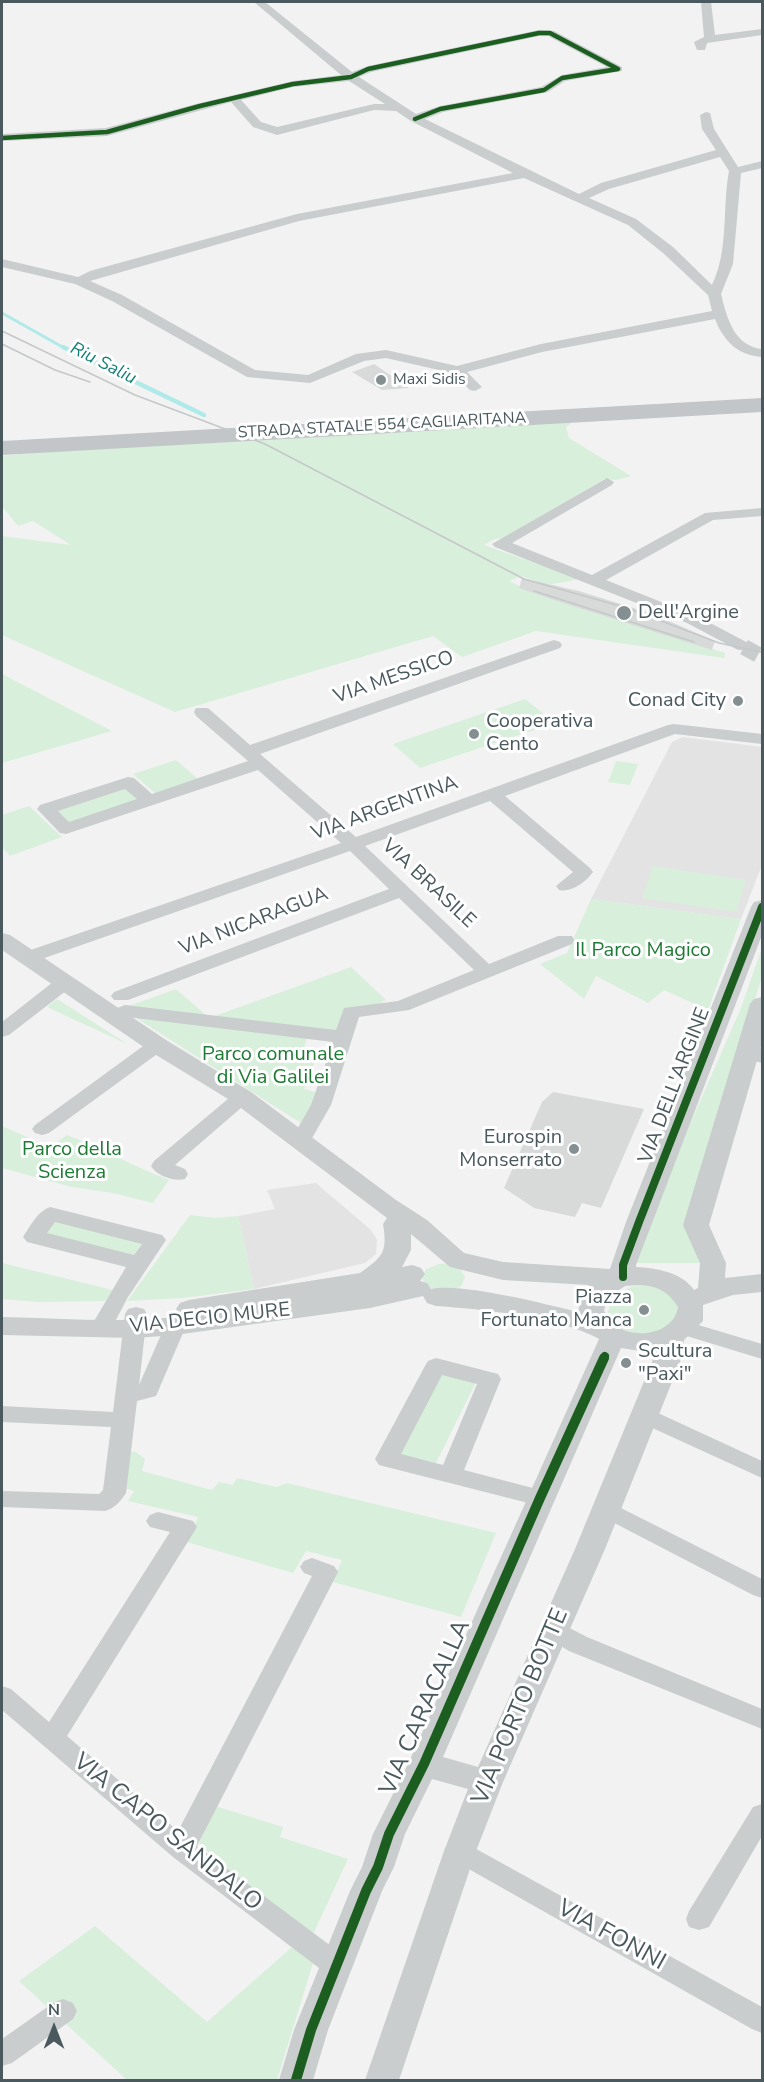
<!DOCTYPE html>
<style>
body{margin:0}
#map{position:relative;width:764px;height:2082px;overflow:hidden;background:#f2f2f2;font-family:"Nunito Sans",sans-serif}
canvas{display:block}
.frame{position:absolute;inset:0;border:3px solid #49595d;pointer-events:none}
.north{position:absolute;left:24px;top:1998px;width:60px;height:60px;-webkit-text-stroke:4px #fff;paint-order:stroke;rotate:0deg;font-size:16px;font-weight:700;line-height:24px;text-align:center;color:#49595d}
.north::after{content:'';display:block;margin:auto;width:21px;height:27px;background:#49595d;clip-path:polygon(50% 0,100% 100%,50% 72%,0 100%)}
</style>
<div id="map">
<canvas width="764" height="2082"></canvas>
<div class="frame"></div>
<div class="north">N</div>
</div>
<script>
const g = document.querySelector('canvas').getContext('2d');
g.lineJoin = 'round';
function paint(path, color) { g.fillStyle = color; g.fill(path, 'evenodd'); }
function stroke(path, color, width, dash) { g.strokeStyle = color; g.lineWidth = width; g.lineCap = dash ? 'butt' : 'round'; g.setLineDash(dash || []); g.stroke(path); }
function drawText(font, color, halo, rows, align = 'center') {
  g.font = font + ' "Nunito Sans",sans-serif'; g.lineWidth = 6; g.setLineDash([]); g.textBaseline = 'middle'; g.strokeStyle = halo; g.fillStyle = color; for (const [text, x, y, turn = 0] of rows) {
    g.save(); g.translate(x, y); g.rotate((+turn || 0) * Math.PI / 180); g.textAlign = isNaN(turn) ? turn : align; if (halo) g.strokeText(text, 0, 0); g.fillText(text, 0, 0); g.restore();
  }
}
paint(new Path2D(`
 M683,737L762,747V865L741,919L591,899L672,742Z
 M316,1183L371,1230L377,1240L376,1254L365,1263L254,1289L238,1216L275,1209L267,1190Z`), '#e4e3e4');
paint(new Path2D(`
 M577,419L566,427L569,438L631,476L616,480L604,479L504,538L495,539L484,545L580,579L547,585L521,576L509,581L534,593L725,653L724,658L536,631L462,657L433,636L175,712L2,635V536L71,545L33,521L18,526L2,506V456L85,447Z
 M2,674L112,731L2,763Z
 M525,699L555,723L420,768L393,744Z
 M176,760L198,779L156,794L133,774Z
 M616,761L638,764L630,785L608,782Z
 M128,788L140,799L69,823L57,811Z
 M29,806L62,837L10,856L2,847V815Z
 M653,866L746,880L736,912L642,898Z
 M591,899L741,919L708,1010L664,990L648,1003L596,976L584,999L540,964L567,953Z
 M762,948V977L711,1138L702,1263H635L686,1133L741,1008Z
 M351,967L386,1000L347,1019L344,1032L209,1018Z
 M176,989L207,1016L129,1006Z
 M57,999L129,1045L47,1007Z
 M133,1016L307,1038L303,1051L318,1054L304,1089L319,1093L304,1125Z
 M2,1126L50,1147L67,1135C102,1148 134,1167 169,1180L153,1203L113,1193L72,1187L2,1168Z
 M190,1215L215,1218L238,1216L254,1289L183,1298L127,1301Z
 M54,1221L142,1243L133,1256L45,1233Z
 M2,1263L113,1290L105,1301L37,1302L2,1299Z
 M439,1264C450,1263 460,1266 465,1277L462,1285C451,1295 428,1293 422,1278L426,1269Z
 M641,1284H648L679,1298V1316C674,1320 670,1325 664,1328C642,1342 587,1328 616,1298C624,1290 630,1286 641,1284Z
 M440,1373L476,1382L436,1463L398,1455Z
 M125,1450L136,1452L145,1459L142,1471L212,1490L219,1482L233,1485L237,1478L276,1487L287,1483L496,1533L461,1617L333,1582L342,1560L306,1551L293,1573L187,1542L198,1517L128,1501L134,1491L122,1487Z
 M215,1806L283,1827L280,1837L348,1859L314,1932L306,1935L199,1844Z
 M95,1926L207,2022L292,1947L314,1960L277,2080H127L19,1981Z`), '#d8efdb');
stroke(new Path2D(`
 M2,313L66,349`), '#afeae8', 3);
stroke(new Path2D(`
 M63,347L204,415`), '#afeae8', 4.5);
paint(new Path2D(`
 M374,364L409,388L382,390L352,372Z
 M522,578L579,591L653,614L715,641L712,650L557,601L519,588Z
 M553,1092L644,1109L601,1208L582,1203L575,1217L534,1208L504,1188L542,1102Z`), '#d8dada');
stroke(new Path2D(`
 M744,647L762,657`), '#c8cccd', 16, [16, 8]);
paint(new Path2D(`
 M254,2H265L352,72L368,66L539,30L554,31L622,67V71L565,81L548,92L443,112L425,119L579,194L601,183L716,150L702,129L700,115L706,112L710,113L714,129L738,167L762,161V168L741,173L733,264L721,294C727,318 734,346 762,349V357C738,355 724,342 715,319L542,352L467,372L482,387L475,391L470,390L452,373L386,358L364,361L310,383L247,377L112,301L75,284L2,267V259L78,277L90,271L297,214L513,173L411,121L396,111L374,110L277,135L253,127L231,102L107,136L2,141V134L106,128L196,104L293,81L341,75ZM539,36H548L607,67L562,75L541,87L440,106L416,114L359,77L371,72ZM349,81L385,104H374L277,127L261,122L241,100L293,87ZM720,157L729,171C722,208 729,250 712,285L673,247L636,219L589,198L609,189ZM524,178L628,225L663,253L708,295L712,311L541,344L457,366L386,350L356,354L308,375L255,370L122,295L90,281L299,221Z
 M701,2H711L715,35L762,29V35L707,43L705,50H697L694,42L704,37Z
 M607,478L614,482L612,485L512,543L592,575L705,513L762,508V516L713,520L606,580L699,617L750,644L752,647L750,650H738L687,623L495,547L492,544Z
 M554,640L560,642L562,645L560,648L260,754L356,837L668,725L674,724L762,734V744L675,734L505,796L590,868L593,872C586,882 571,893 559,890L556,886L573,872L490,801L365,846L489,964L558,936H572L574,940L572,944L409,1010L359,1017L331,1105L308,1145L301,1146L294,1145L291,1140L311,1105L333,1042L127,1017L114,1022L107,1020L104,1016L107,1012L125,1005L336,1030L344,1008L398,1001L474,970L399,898L128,1000H114L111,996L114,992L389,889L350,851L33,962H19L17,958L19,954L341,843L258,770L66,834L60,833L37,809L40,805L128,777L134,778L152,794L248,761L196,716L194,712L196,708H208L250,745ZM125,789L137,799L69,822L58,811Z
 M64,977L71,979L74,983L71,987L9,1035L2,1037V1022L57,979Z
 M157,1039L164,1041L167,1045L164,1049L49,1133L42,1135L35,1133L32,1129L35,1125L150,1041Z
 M749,1043L762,1049V1063L755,1061L739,1049L742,1045Z
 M242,1091L249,1093L252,1097L249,1101L175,1165L185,1169L188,1174L185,1179C174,1182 157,1176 151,1166L154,1161L235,1093Z
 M50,1207L162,1235L166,1240L128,1297L109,1333L101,1335L93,1333L90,1328L126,1267L27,1242L23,1237C30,1226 38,1211 50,1207ZM55,1222L142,1244L134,1255L47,1233Z
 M136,1307L144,1309L147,1314L139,1385L167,1321L175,1319L183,1321L186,1326L156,1396L137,1401L126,1493C120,1502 115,1508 105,1511L2,1507V1491L99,1494L103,1490L111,1427L2,1422V1406L113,1412L125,1314L128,1309Z
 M685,1321L762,1344V1359L677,1333L674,1328L677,1323Z
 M436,1358L498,1374L501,1379L464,1470L548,1492L552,1498L548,1504L540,1506L379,1465L375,1459L425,1366L428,1361ZM442,1375L477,1384L443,1465L401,1454Z
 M645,1407L762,1461V1478L637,1421L634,1415L637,1409Z
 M605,1500L762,1579V1598L753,1595L597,1514L593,1508L597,1502Z
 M158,1512L193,1521L197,1527L67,1736L178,1831L312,1576L304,1573L300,1567L304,1561L312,1558L334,1566L338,1572L197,1846L347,1958L351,1966L347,1974L337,1978L327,1974L173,1857L2,1710V1686L11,1689L49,1722L170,1532L150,1527L146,1521L150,1515Z
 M554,1620L587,1637L762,1709V1729L569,1651L545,1636L542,1629L545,1622Z
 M762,1804V1836L709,1927L699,1930L689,1927L686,1919L689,1911L753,1807Z
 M460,1840L762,2007V2033L752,2029L451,1859L447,1851L451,1843Z
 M63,1999L73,2003L77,2011L73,2019L12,2063L2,2066V2039L53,2003Z`), '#c9cdcd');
paint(new Path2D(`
 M762,900V935L636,1265V1267C656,1268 682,1272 694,1290L698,1288L700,1263L683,1225L750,1004L754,999L762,997V1043L709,1225L726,1263L725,1278L762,1274V1292L733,1295L703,1305V1321L684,1340L680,1362L605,1549L503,1782L476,1851L399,2080H365L444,1851L468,1789L432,1779L405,1834L394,1867L382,1891L328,2030L313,2080H279L294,2030L350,1891L362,1867L373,1834L408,1764L599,1339C561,1317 480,1309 436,1306L427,1303L423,1296L370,1308L175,1335L135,1338L2,1335V1317C61,1318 123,1324 182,1316L176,1309L180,1303L189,1300L360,1273C382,1257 388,1253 383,1224L387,1218L233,1102L148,1050L2,950V933L10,935L166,1040L251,1092L396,1200L427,1220L464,1253L503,1262L610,1269L626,1222L751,907L754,902ZM411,1234L450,1267L503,1280L589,1285L581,1297L578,1312C547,1304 459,1282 431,1289L427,1283L420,1281L425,1274L421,1268L412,1265L402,1267L411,1250ZM637,1285C656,1285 668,1291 678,1307C674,1335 632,1341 612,1323C609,1320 607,1314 604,1311L607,1298L625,1286ZM621,1348L640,1351L655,1350L652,1362L575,1549L478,1767L443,1757Z`), '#c9cdcd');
paint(new Path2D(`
 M762,398V412L2,455V441Z`), '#c2c6c9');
stroke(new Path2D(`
 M2,331L135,395L265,444L524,579L627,608L719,643L762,652
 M2,344L55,370L90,382
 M534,591L694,642`), '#c5c8c8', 1.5);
stroke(new Path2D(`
 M2,138L107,132L200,106L293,84L351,77L368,69L539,33H550L618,69L562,78L544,90L440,109L415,119`), '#1b5e20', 4.5);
stroke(new Path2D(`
 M623,1277V1265L639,1222L762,907
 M603,1360L605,1356`), '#1b5e20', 8);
stroke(new Path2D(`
 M296,2080L311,2030L366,1891L378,1867L389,1834L424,1764L540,1498L604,1358`), '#1b5e20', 10);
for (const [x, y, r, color] of [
 [381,380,6,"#848f91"],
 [624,613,8,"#848f91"],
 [738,701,6,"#848f91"],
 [474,734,6,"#848f91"],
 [574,1149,6,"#848f91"],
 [644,1310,6,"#848f91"],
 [626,1363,6,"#848f91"]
]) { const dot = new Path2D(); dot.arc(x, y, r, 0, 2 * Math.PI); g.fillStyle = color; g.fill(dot); stroke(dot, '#fff', 2); }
drawText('16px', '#49595d', '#fff', [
 ["Maxi Sidis",393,380]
], 'left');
drawText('16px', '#49595d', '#fff', [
 ["STRADA STATALE 554 CAGLIARITANA",382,426,-3]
]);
drawText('italic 18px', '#14807b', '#fff', [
 ["Riu Saliu",103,364,27]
]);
drawText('20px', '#49595d', '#fff', [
 ["Dell'Argine",638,613],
 ["Conad City",726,701,"right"],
 ["Cooperativa",486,722],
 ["Cento",486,745],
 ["Eurospin",562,1138,"right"],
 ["Monserrato",562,1161,"right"],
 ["Piazza",632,1298,"right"],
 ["Fortunato Manca",632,1321,"right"],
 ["Scultura",638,1352],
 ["\"Paxi\"",638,1375]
], 'left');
drawText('20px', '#49595d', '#fff', [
 ["VIA MESSICO",394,678,-19],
 ["VIA ARGENTINA",385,809,-20],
 ["VIA BRASILE",428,884,43],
 ["VIA NICARAGUA",254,922,-21],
 ["VIA DELL'ARGINE",675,1086,-69],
 ["VIA DECIO MURE",210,1319,-6]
]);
drawText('20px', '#1d7b34', '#fff', [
 ["Il Parco Magico",643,951],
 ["Parco comunale",273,1055],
 ["di Via Galilei",273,1078],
 ["Parco della",72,1150],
 ["Scienza",72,1173]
]);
drawText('24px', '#49595d', '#fff', [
 ["VIA PORTO BOTTE",521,1707,-67],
 ["VIA CARACALLA",426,1708,-66],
 ["VIA CAPO SANDALO",167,1833,39],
 ["VIA FONNI",611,1936,29]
]);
</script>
